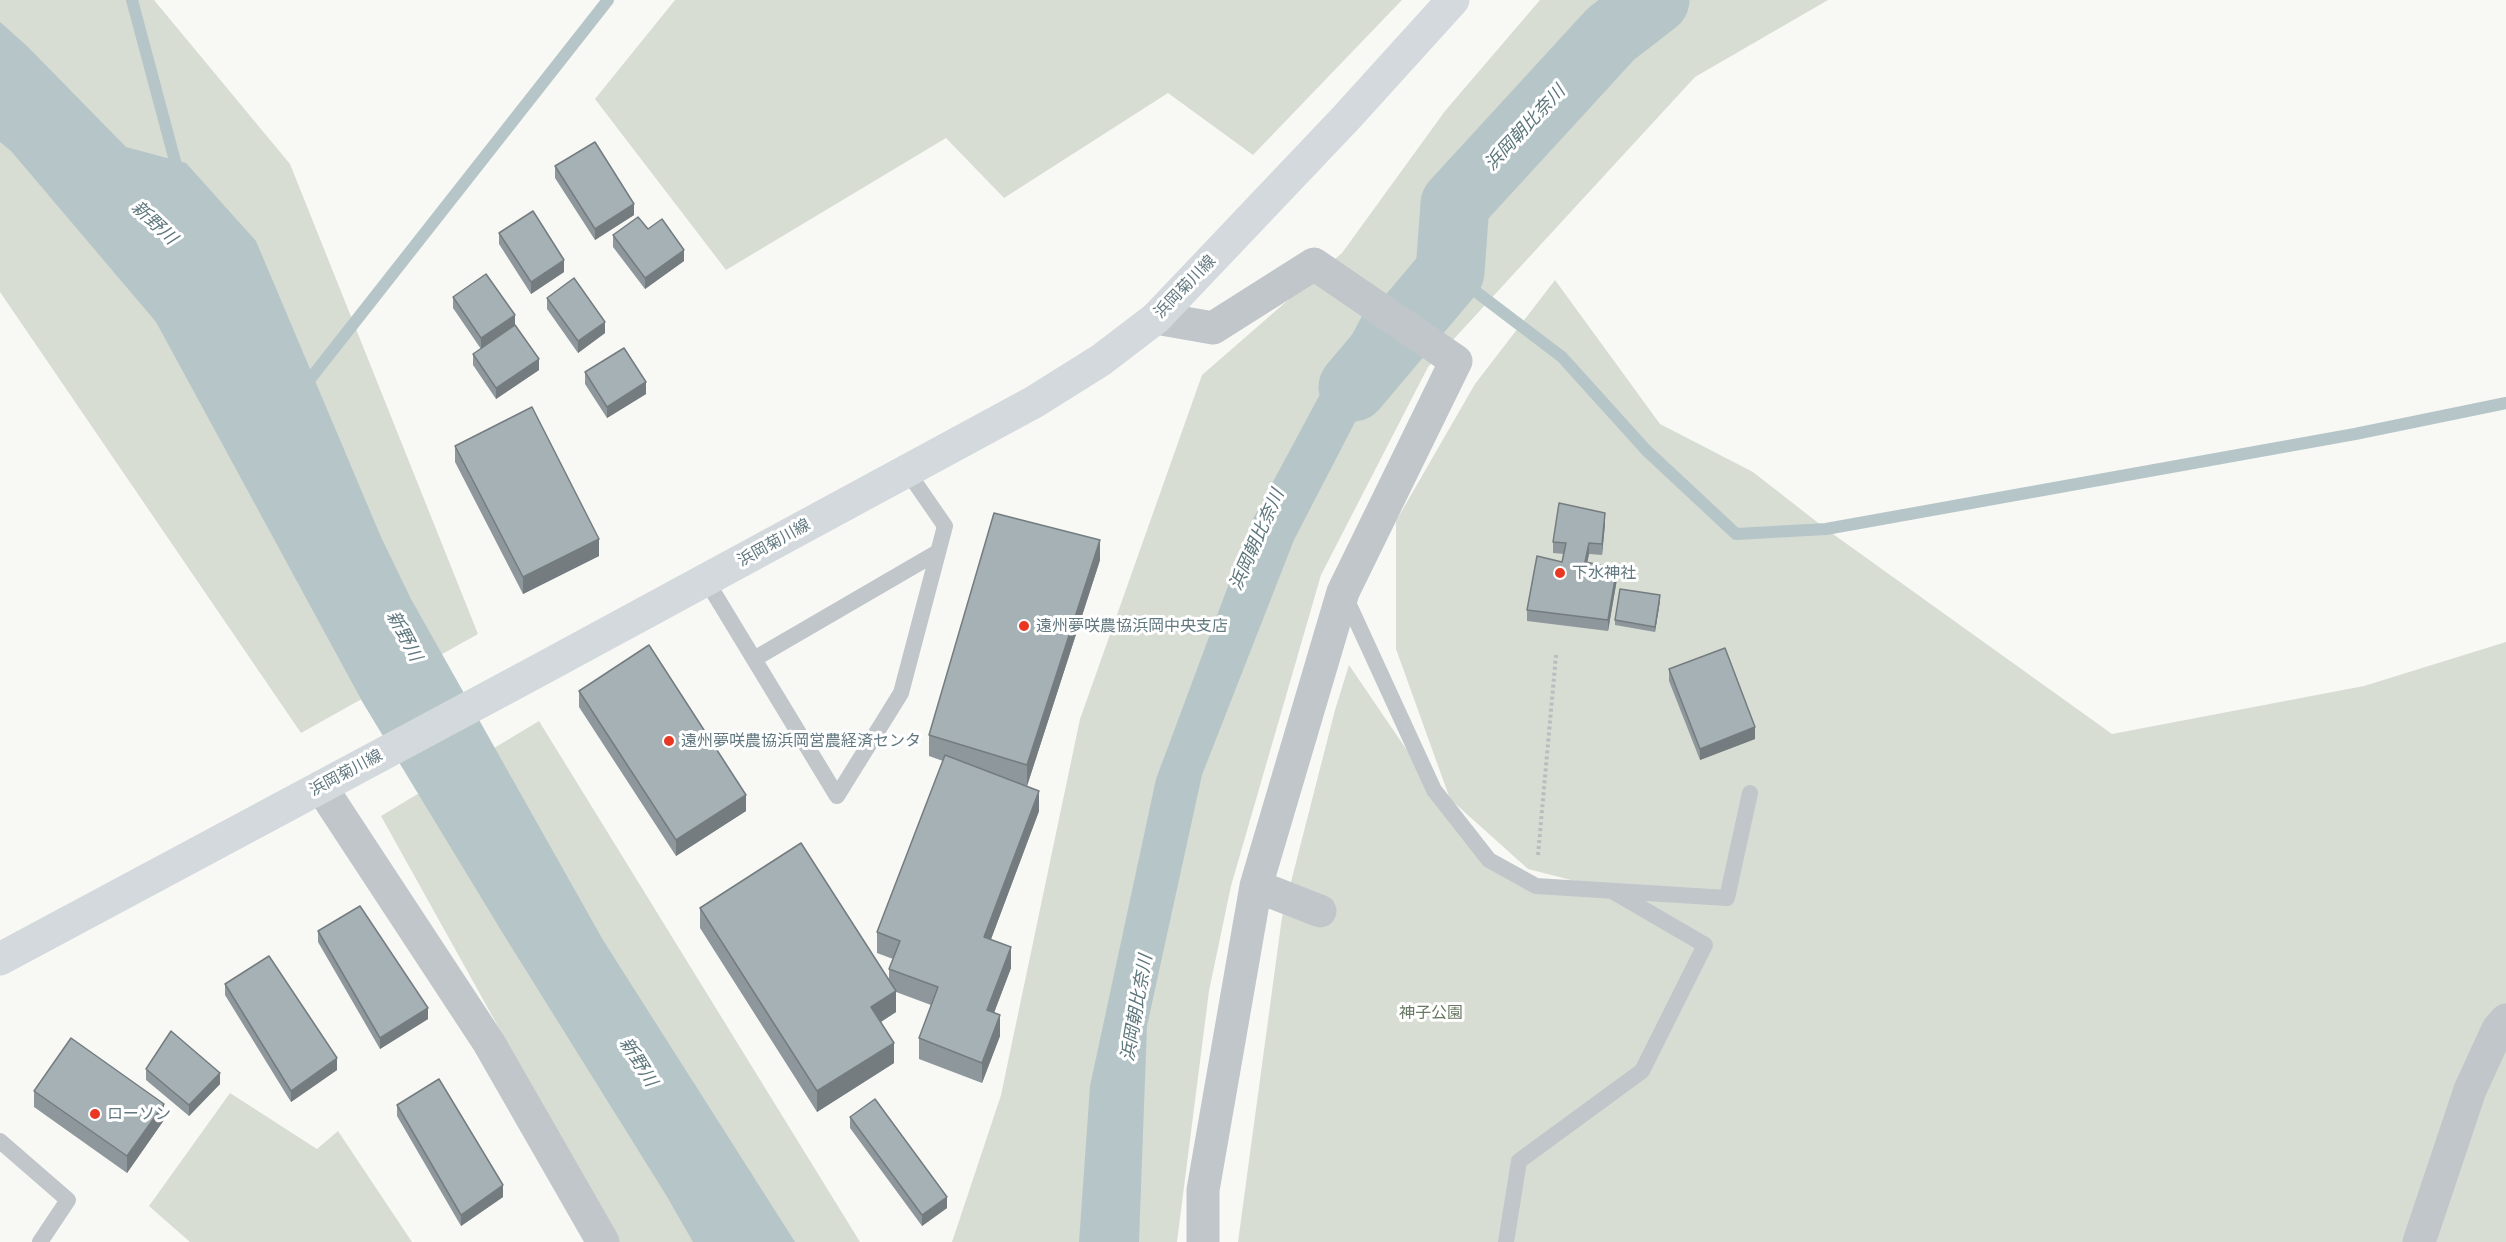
<!DOCTYPE html>
<meta charset="utf-8">
<style>
body{margin:0}
canvas{display:block;background:#f8f8f5}
</style>
<canvas width="2506" height="1242"></canvas>
<script>
const g = document.querySelector('canvas').getContext('2d');
g.lineJoin = 'round';
function paint(path, color) { g.fillStyle = color; g.fill(path, 'evenodd'); }
function stroke(path, color, width, dash) { g.strokeStyle = color; g.lineWidth = width; g.lineCap = dash ? 'butt' : 'round'; g.setLineDash(dash || []); g.stroke(path); }
function drawText(font, color, halo, rows, align = 'center') {
  g.font = font + ' Raleway,"Noto Sans JP",sans-serif'; g.lineWidth = 6; g.setLineDash([]); g.textBaseline = 'middle'; g.strokeStyle = halo; g.fillStyle = color; for (const [text, x, y, turn = 0] of rows) {
    g.save(); g.translate(x, y); g.rotate((+turn || 0) * Math.PI / 180); g.textAlign = isNaN(turn) ? turn : align; if (halo) g.strokeText(text, 0, 0); g.fillText(text, 0, 0); g.restore();
  }
}
paint(new Path2D(`
 M0,0H154L290,164L478,634L301,733L0,292Z
 M675,0H1402L1253,155L1168,93L1004,198L946,138L726,270L595,99Z
 M1540,0H1828L1695,77L1428,367L1321,575L1231,886L1209,991L1177,1242H952L1001,1095L1080,719L1202,375L1342,253L1445,111Z
 M1555,280L1660,424L1753,472L1826,529L2112,734L2364,686L2506,642V1242H1238L1282,917L1335,710L1349,665L1434,790L1489,860L1536,885L1606,889L1528,869L1450,799L1396,649V521L1475,384Z
 M539,721L860,1242H618L381,816Z
 M230,1093L317,1149L338,1131L412,1242H190L149,1206Z`), '#d8ddd4');
paint(new Path2D(`
 M0,22L27,46L126,147L186,163L256,241L381,537L411,599L603,940L795,1242H693L666,1195L502,932L363,703L156,322L11,151L0,142Z
 M1362,316L1397,341L1294,540L1202,775L1147,1026L1139,1242H1079L1090,1086L1156,779L1253,519Z`), '#b6c6c8');
stroke(new Path2D(`
 M132,0L179,176
 M1450,272L1562,357L1646,450L1736,534L1826,529L2355,434L2506,403
 M303,388L608,0`), '#b6c6c8', 12);
stroke(new Path2D(`
 M1353,387L1450,272L1455,204L1611,34L1655,0`), '#b6c6c8', 69);
stroke(new Path2D(`
 M1538,855L1556,655`), '#b8bdbf', 4, [3, 3]);
stroke(new Path2D(`
 M706,580L837,796L901,693L945,526L907,471
 M1345,596L1434,790L1489,860L1536,886L1727,898L1750,793
 M754,659L938,552
 M0,1141L68,1200L40,1242
 M1506,1242L1519,1161L1642,1071L1705,945L1614,892`), '#c0c6c9', 16);
stroke(new Path2D(`
 M1156,318L1213,328L1314,264L1456,361L1343,592L1256,886L1203,1190V1242
 M321,787L489,1043L603,1242
 M1256,886L1320,911`), '#c0c6c9', 33);
stroke(new Path2D(`
 M2419,1242L2470,1090L2498,1029L2506,1020`), '#c0c6c9', 33);
stroke(new Path2D(`
 M0,959L532,674L1034,402L1101,360L1156,318L1346,118L1453,0`), '#d3d9dc', 33);
paint(new Path2D(`
 M555,166L634,215L595,240L555,178Z
 M648,229L684,261L645,289L613,247V235Z
 M499,233L564,272L531,294L499,244Z
 M453,297L515,325L539,370L496,399L473,365V354L481,349L453,308Z
 M547,298L605,333L578,353L547,309Z
 M585,372L646,394L607,418L585,384Z
 M455,446L599,556L523,594L455,462Z
 M1605,524L1602,555L1589,554L1587,563L1617,579L1608,631L1527,621V610L1562,562L1564,554L1553,553V542Z
 M1100,560L1027,786L1039,811L991,939L1011,968L994,1013L1000,1036L982,1083L919,1059V1038L931,1005L896,992V1012L881,1022L894,1063L817,1112L700,928V908L889,981V969L893,959L877,953V932L943,761L929,756V735Z
 M1660,601L1655,632L1615,625V620Z
 M1669,669L1755,739L1700,760L1669,681Z
 M579,691L746,811L676,856L579,707Z
 M318,931L428,1019L380,1049L318,942Z
 M225,984L337,1070L291,1102L225,995Z
 M146,1069L220,1084L189,1116L146,1080Z
 M34,1091L164,1120L127,1173L34,1107Z
 M397,1105L503,1197L461,1226L397,1116Z
 M850,1117L947,1208L922,1226L850,1128Z`), '#8e989c');
paint(new Path2D(`
 M634,204V215L595,240V229Z
 M684,250V261L645,289V278Z
 M564,260V272L531,294V282Z
 M515,315V326L481,349V338Z
 M605,322V333L578,353V341Z
 M539,359V370L496,399V388Z
 M646,382V394L607,418V407Z
 M1605,513V524L1602,555V544Z
 M599,539V556L523,594V577Z
 M1100,540V560L1027,786V765Z
 M1589,543V554L1585,574V562Z
 M1617,568V579L1608,631V620Z
 M1660,595V601L1655,632V627Z
 M1755,727V739L1700,760V749Z
 M1039,791V811L984,958V937Z
 M746,795V811L676,856V840Z
 M1011,947V968L987,1031V1010Z
 M896,991V1012L871,1028V1007Z
 M428,1008V1019L380,1049V1038Z
 M1000,1015V1036L982,1083V1063Z
 M894,1043V1063L817,1112V1091Z
 M337,1058V1070L291,1102V1091Z
 M220,1073V1084L189,1116V1105Z
 M164,1104V1120L127,1173V1156Z
 M503,1185V1197L461,1226V1215Z
 M947,1197V1208L922,1226V1215Z`), '#747c7f');
const building = new Path2D(`
 M595,142L634,204L595,229L555,166Z
 M533,211L564,260L531,282L499,233Z
 M638,217L648,229L662,219L684,250L645,278L613,235Z
 M486,274L515,315L481,338L453,297Z
 M574,278L605,322L578,341L547,298Z
 M515,325L539,359L496,388L473,354Z
 M624,348L646,382L607,407L585,372Z
 M532,407L599,539L523,577L455,446Z
 M1559,503L1605,513L1602,544L1589,543L1585,562L1617,568L1608,620L1527,610L1537,556L1562,562L1566,543L1553,542Z
 M994,513L1100,540L1027,765L929,735Z
 M1620,589L1660,595L1655,627L1615,620Z
 M649,645L746,795L676,840L579,691Z
 M1725,648L1755,727L1700,749L1669,669Z
 M945,755L1039,791L984,937L1011,947L987,1010L1000,1015L982,1063L919,1038L938,987L889,969L900,941L877,932Z
 M801,843L896,991L871,1007L894,1043L817,1091L700,908Z
 M360,906L428,1008L380,1038L318,931Z
 M269,956L337,1058L291,1091L225,984Z
 M171,1031L220,1073L189,1105L146,1069Z
 M71,1038L164,1104L127,1156L34,1091Z
 M439,1079L503,1185L461,1215L397,1105Z
 M875,1099L947,1197L922,1215L850,1117Z`);
paint(building, '#a5b1b5');
stroke(building, '#747c7f', 1.5);
for (const [x, y, r, color] of [
 [1560,573,6,"#e93724"],
 [1024,626,6,"#e93724"],
 [669,741,6,"#e93724"],
 [95,1114,6,"#e93724"]
]) { const dot = new Path2D(); dot.arc(x, y, r, 0, 2 * Math.PI); g.fillStyle = color; g.fill(dot); stroke(dot, '#fff', 2); }
drawText('16px', '#627881', '#fff', [
 ["浜岡菊川線",1185,287,-46],
 ["浜岡菊川線",774,543,-29],
 ["浜岡菊川線",346,773,-28]
]);
drawText('16px', '#627881', '#fff', [
 ["下水神社",1572,573],
 ["遠州夢咲農協浜岡中央支店",1036,626],
 ["遠州夢咲農協浜岡営農経済センタ",681,741],
 ["ローソン",107,1114]
], 'left');
drawText('16px', '#687961', '#fff', [
 ["神子公園",1431,1013]
]);
drawText('italic 18px', '#5d777c', '#fff', [
 ["浜岡朝比奈川",1525,128,-47],
 ["新野川",154,223,43],
 ["浜岡朝比奈川",1257,540,-66],
 ["新野川",404,636,62],
 ["浜岡朝比奈川",1137,1008,-80],
 ["新野川",638,1062,58]
]);
</script>
